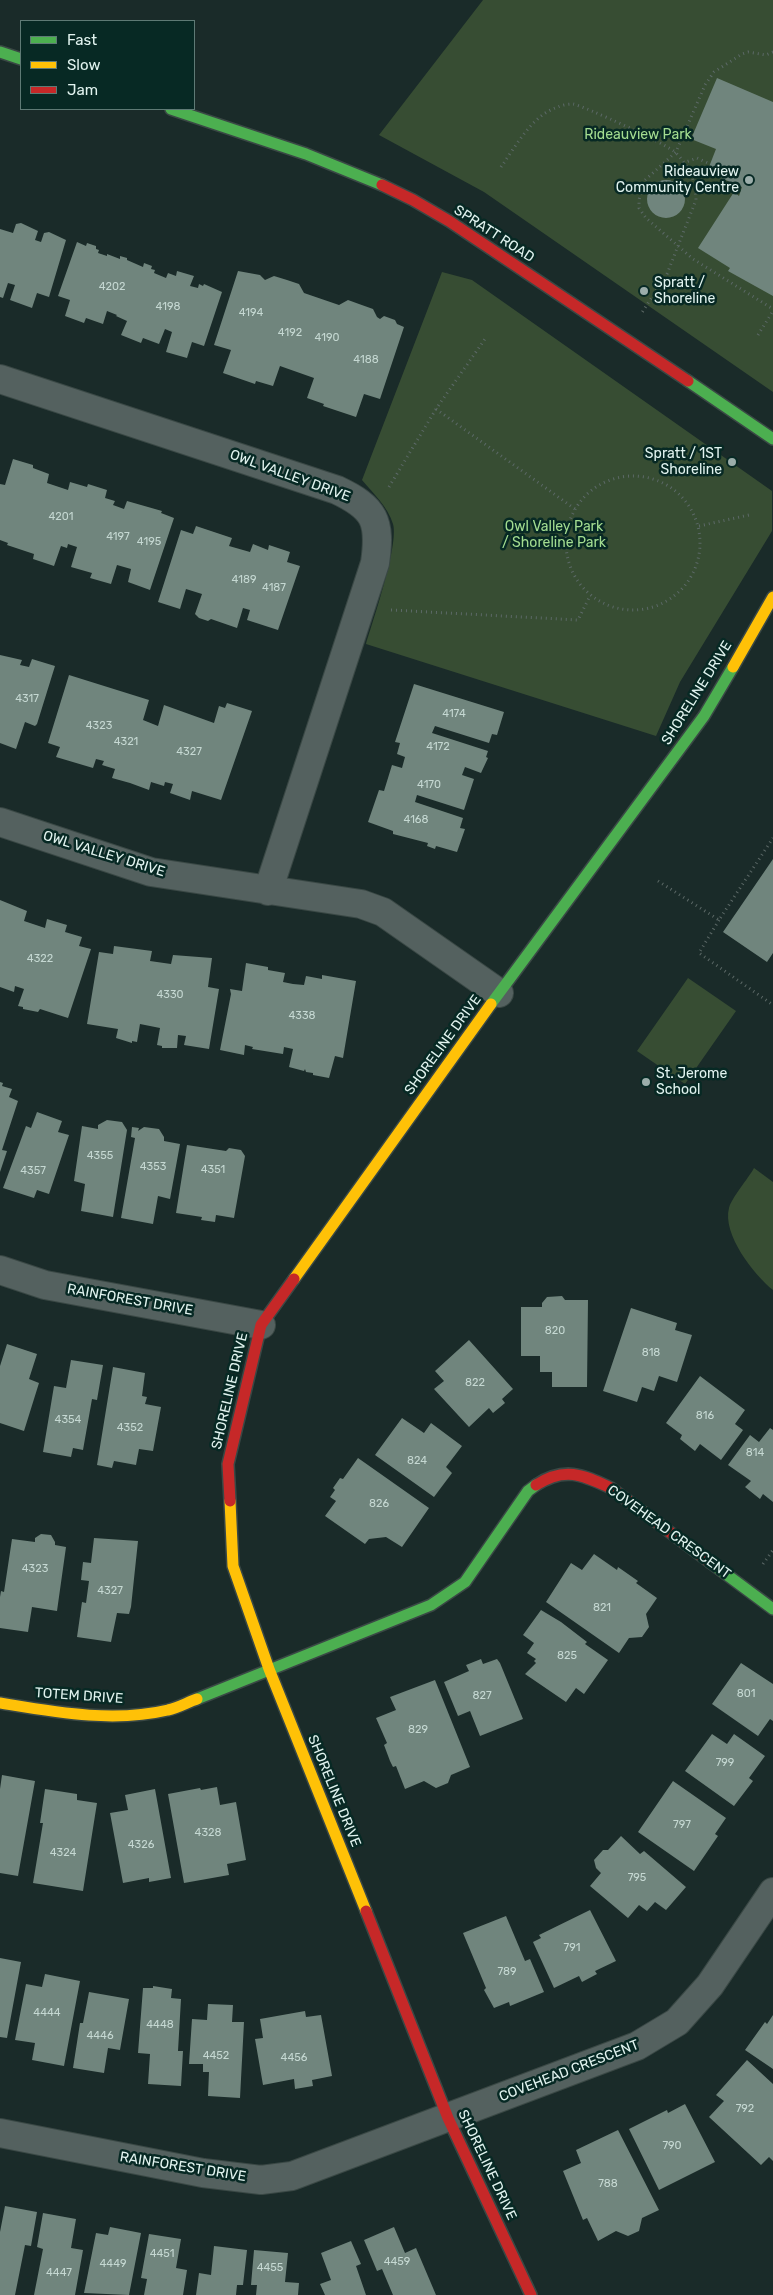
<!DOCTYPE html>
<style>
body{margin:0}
#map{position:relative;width:773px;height:2295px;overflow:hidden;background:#1a2b29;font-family:Rubik,sans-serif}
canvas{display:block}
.legend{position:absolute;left:20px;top:20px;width:175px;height:90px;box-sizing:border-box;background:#072924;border:1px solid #5e7a75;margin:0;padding:6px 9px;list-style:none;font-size:15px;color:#e1f3ef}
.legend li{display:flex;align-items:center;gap:10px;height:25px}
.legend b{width:25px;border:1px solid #5e7a75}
</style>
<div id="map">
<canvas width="773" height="2295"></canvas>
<ul class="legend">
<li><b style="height:6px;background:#4caf50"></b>Fast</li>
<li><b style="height:6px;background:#ffc107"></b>Slow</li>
<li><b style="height:6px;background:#c62828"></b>Jam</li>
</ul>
</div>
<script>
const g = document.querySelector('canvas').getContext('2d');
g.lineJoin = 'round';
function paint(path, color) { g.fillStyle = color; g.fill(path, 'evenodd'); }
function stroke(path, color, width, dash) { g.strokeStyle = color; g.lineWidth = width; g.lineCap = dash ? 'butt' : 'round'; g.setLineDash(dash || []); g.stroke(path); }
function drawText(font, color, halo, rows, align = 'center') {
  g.font = font + ' Rubik,sans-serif'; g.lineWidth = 5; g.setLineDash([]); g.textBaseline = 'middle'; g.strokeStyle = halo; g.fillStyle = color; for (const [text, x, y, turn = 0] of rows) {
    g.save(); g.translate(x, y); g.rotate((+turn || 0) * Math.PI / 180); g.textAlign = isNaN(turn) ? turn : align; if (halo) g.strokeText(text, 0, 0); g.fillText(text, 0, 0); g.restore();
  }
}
paint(new Path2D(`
 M483,0H773V392L484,192L379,135Z
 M442,272L472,280L772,491V531L680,682L656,736L366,644C373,621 399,544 393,524C388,507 373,493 362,480Z
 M688,978L736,1011L685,1084L637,1051Z
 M754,1168L773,1182V1290C754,1275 722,1234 729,1208C732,1197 748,1179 754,1168Z`), '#374d33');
paint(new Path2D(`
 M717,78L773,102V296L728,271L730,268L698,248L734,192L739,196L742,187L707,172L716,149L691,139Z
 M647 199a19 19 0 1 1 38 0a19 19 0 1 1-38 0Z
 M21,223L38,231L35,240L41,242L44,233L49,232L66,240L49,297L37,293L32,308L10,300L15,285L8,283L3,298L0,297V229L13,233L16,224Z
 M77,242L86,246L87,243L96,246V249L99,250L98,253L107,256V254L120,259V256L127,258V260L143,267L144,263L152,266L151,269L155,270L154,273L166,278L168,273L176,276L177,271L194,276L190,286L198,288L199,284L203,286L204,284L222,292L204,346L192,342L187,358L166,352L172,332L165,329L159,344L143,338L141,343L121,335L127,321L116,316L117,315L107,311L103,324L86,318L84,323L65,316L70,300L58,296Z
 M238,271L260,275L265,280L274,276L287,280L299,284L304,293L339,305L348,300L359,304L373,309L377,317L380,319L384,316L395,320L397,324L404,327L380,399L364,394L356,417L323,406L324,404L307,398L314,378L280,366L273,386L256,381L255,384L223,373L231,350L214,345Z
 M13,459L33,465V468L49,474L47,483L68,490L70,482L87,487L88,484L107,490L105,498L115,501L113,505L124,509L127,501L162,511L161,513L174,518L150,590L128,582L131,569L117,565L111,584L90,578L92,573L71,567L77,547L68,544L67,548L61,546L54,566L33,559L34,554L7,545L8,543L0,540V484L5,485Z
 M196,526L232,538L229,546L250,552L253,544L268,550L269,545L290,552L287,562L300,566L278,630L247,620L250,610L243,608L237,628L211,619L208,621L199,618L195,614L202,594L186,589L180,609L158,602L181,530L193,534Z
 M0,655L22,660L20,665L29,667L32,659L55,666L37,724L35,726L25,722L16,749L0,743Z
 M69,675L149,700L143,720L158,726L164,705L214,723L219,706L225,708L227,703L252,711L221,800L192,791L190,800L170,793L173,784L165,782L164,786L151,782L149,790L130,783L112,778L115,769L102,765L104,761L96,759L93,768L56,757L60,747L48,743Z
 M414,684L504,712L497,735L492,734L489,743L435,726L432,733L488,751L486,757L488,758L481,773L465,767L462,775L474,779L464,810L417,795L415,802L463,818L460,828L465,829L457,852L436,846L435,849L427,846L428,843L393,834V831L368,822L379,790L384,791L392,765L402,768L405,757L397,754L400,743L395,742Z
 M773,859V953L767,962L723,932Z
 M0,900L27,911L24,921L45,928L47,919L67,925L65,932L82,937L79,946L91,949L68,1018L40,1009L38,1012L23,1009V1007L18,1006L24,989L15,986L14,992L0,987Z
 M114,946L152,951L150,961L171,964L173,955L212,958L208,987L219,989L209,1049L184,1045L186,1036L178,1035L177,1048H162V1046L157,1045L160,1028L140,1024L137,1042L132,1041V1043L116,1038L118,1029L87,1024L99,952L113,954Z
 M246,963L268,967V970L285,973L283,982L293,984L304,985L306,976L322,979V975L356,981L343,1058L335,1056L329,1078L313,1075V1073L306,1072L305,1069L304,1071L289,1067L293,1049L284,1047L283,1054L252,1049L253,1047L245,1045L244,1055L220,1050L231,994L230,989L242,991Z
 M0,1082L3,1083L2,1086L12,1089L9,1097L18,1101L2,1150L7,1151L0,1172Z
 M37,1112L62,1121L58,1132L69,1135L49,1194L37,1190L34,1198L3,1188L26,1126L31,1128Z
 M107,1120L122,1122L127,1130L113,1217L81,1211L85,1184L74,1181L82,1126L98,1129V1125Z
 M132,1127L139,1128L138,1131L144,1127L159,1129L164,1137V1141L180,1144L170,1199L158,1196L153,1224L121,1218L135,1138L131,1137Z
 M187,1145L226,1151L229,1148L241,1150L245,1156L234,1218L216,1215L215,1222L201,1220L202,1217L176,1213Z
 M562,1296L565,1300H588L587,1387H552V1372H540V1356H521V1307H542V1303L547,1297Z
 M631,1308L677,1323L675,1330L692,1335L677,1382L659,1376L654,1391L642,1387L637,1402L603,1391Z
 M469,1340L513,1389L502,1399L505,1403L493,1413L489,1408L469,1427L434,1389L444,1381L435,1371Z
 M7,1344L37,1354L29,1379L39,1383L24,1431L0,1423V1366Z
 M71,1360L103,1365L97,1400L92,1399L83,1450L73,1448L71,1457L43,1452L54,1386L66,1388Z
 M113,1367L145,1373L142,1396L147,1397L145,1404L161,1407L153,1451L139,1449L136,1465L114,1461L112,1468L97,1465Z
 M700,1376L745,1410L735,1424L743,1430L721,1460L700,1444L695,1451L680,1439L682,1435L666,1423Z
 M402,1418L424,1433L431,1423L462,1446L446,1467L452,1473L434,1497L375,1455Z
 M770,1428L773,1430V1502L763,1494L760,1499L745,1487L751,1481L728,1465L750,1435L759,1442Z
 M358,1458L429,1508L402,1547L386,1537L369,1539L365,1544L325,1516L336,1501L330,1497L335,1490L333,1488L340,1478L343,1479Z
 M41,1534L51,1535L55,1542V1545L66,1547L57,1611L32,1607L28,1632L0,1628V1597L1,1591L4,1592L12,1539L35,1542V1538Z
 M94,1538L138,1541L131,1607L129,1614L117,1613L111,1642L77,1637L82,1602L86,1603L89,1581L81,1580L83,1562L91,1563Z
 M594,1554L617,1570L618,1567L638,1581L636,1583L657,1598L646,1614L649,1627L642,1637L629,1638L619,1653L546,1602L571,1563L582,1570Z
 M541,1610L561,1622L587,1642L585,1644L608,1660L584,1694L576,1688L566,1702L525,1674L536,1663L534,1661L536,1659L527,1653L534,1643L523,1635Z
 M481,1659L483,1664L497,1659L500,1663L523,1719L480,1736L470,1711L458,1716L444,1682L469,1671L466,1665Z
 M741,1663L773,1684V1721L770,1719L758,1736L712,1704Z
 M435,1680L470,1767L451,1775L448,1783L436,1788L424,1781L405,1789L396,1766L393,1767L390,1761L384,1745L387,1743L376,1718L396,1710L390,1697Z
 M712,1734L727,1744L734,1734L765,1756L749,1778L753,1781L734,1806L685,1771Z
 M2,1775L35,1781L18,1876L0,1873V1789Z
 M673,1781L726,1818L715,1834L718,1836L694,1871L638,1832Z
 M217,1787L220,1805L236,1802L246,1860L227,1864L229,1875L184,1883L168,1794L200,1788L201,1790Z
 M45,1789L77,1794V1800L97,1803L83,1891L33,1883L43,1823H40Z
 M155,1789L171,1878L149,1882V1878L123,1883L110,1813L128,1810L125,1795Z
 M621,1836L640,1854L644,1851L686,1887L666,1910L655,1902L647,1911L639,1905L628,1918L590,1886L601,1873L596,1868L594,1860L603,1850H608Z
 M590,1910L616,1961L595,1971L597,1974L582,1982L579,1976L554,1988L533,1942L541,1938L539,1935Z
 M506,1916L525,1961L530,1959L544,1992L510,2006L509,2002L494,2008L484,1990L486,1988L463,1933Z
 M0,1958L21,1962L7,2038L0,2037Z
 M45,1974L80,1981L64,2066L32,2060L35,2043L15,2040L26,1984L42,1987Z
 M153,1986L172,1989L171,1998L181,1999L178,2051H183L181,2086L148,2084L150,2054L138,2053L143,1988H153Z
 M89,1992L129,1999L120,2050L108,2048L104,2073L73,2068L80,2023H83Z
 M208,2004L233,2005L232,2022H244L240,2098L208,2096L209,2072H203V2064H189L192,2019L207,2020Z
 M305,2011L306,2017L321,2015L332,2076L312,2080L313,2086L295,2089L294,2079L263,2085L255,2039L263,2038L260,2019Z
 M773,2015V2069L745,2050L765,2022L767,2024Z
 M747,2060L773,2084V2161L769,2157L761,2165L709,2117L724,2101L716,2095Z
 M685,2104L715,2162L659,2190L629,2129L667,2110L668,2113Z
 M618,2130L659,2210L642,2218L639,2231L628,2236L616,2231L598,2241L587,2218L583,2220L563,2171L581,2163L576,2150Z
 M5,2206L37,2212L31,2246L25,2245L15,2295H0V2232Z
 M43,2213L76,2219L71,2248L83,2250L75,2295H34L43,2249L37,2247Z
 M110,2227L141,2233L129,2295L84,2293L96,2233L108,2235Z
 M394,2227L405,2253L416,2248L436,2295H393L382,2269L377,2271L364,2240Z
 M149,2234L181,2239L176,2268L187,2270L183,2295H144L147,2279L141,2278Z
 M351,2241L361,2264L356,2266L366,2295H325L320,2284L331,2280L321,2253Z
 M214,2246L247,2250L243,2285H237L236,2295H196L199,2273L211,2275Z
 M254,2250L288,2253L285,2282L299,2283L298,2295H256L257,2285H251Z`), '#70857d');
const street = new Path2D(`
 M0,379L337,490C375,508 381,521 375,563L268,891
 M0,822L151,872L361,904L383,912L499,993
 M0,1270L45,1285L261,1325
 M0,2133L203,2173L261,2180L292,2176L637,2046L677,2022L710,1985L773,1892`);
const fast = new Path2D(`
 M0,52L21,59
 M171,109L306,154L382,185
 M688,381L773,439
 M491,1004L704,716L733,667
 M711,1563L773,1609
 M197,1699L431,1605L465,1582L528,1491L536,1485`);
const slow = new Path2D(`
 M733,667L773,597
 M294,1279L491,1004
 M230,1501L233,1566L269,1669L366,1911
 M0,1703C55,1712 113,1723 168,1710C178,1708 188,1702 197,1699`);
const jam = new Path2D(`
 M382,185L413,200L449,221L688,381
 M536,1485C565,1466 583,1475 611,1488L711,1563
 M230,1501L228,1464L261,1325L294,1279
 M366,1911L448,2118L531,2295`);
stroke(street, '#3a4845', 30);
stroke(fast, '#3a4845', 14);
stroke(slow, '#3a4845', 14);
stroke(jam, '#3a4845', 14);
stroke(new Path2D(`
 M773,52L766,55L748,52L742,54L714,72L705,85L676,152L644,181L639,200V208L646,218L693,259L773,309
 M683,163L697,158L710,164
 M501,167C516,146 532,115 558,107C562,105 568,104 573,104C584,106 669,145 676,153C689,166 696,182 696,200L667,274L641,314
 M758,335L773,311
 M436,409L575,509
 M566 543a67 67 0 1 1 134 0a67 67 0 1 1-134 0Z
 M389,487L436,409L485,339
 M699,526L749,515
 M391,610L578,620L590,596
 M658,881L719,920L773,838
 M719,920L699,953L773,1005
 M763,1564L773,1550`), '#5c6967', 3, [1, 4]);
stroke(street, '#54615f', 28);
stroke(fast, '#4caf50', 11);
stroke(slow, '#ffc107', 11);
stroke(jam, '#c62828', 11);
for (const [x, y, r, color] of [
 [749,180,5,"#9badaa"],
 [644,291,5,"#9badaa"],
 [732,462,5,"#9badaa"],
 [646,1082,5,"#9badaa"]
]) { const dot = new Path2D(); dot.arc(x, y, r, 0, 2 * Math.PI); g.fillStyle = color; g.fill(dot); stroke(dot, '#072924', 2); }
drawText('11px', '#c5d8d2', null, [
 ["4202",112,287],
 ["4198",168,307],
 ["4194",251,313],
 ["4192",290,333],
 ["4190",327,338],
 ["4188",366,360],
 ["4201",61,517],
 ["4197",118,537],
 ["4195",149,542],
 ["4189",244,580],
 ["4187",274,588],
 ["4317",27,699],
 ["4174",454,714],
 ["4323",99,726],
 ["4321",126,742],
 ["4172",438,747],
 ["4327",189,752],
 ["4170",429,785],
 ["4168",416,820],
 ["4322",40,959],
 ["4330",170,995],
 ["4338",302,1016],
 ["4355",100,1156],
 ["4353",153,1167],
 ["4351",213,1170],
 ["4357",33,1171],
 ["820",555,1331],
 ["818",651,1353],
 ["822",475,1383],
 ["816",705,1416],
 ["4354",68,1420],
 ["4352",130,1428],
 ["814",755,1453],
 ["824",417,1461],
 ["826",379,1504],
 ["4323",35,1569],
 ["4327",110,1591],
 ["821",602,1608],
 ["825",567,1656],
 ["801",746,1694],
 ["827",482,1696],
 ["829",418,1730],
 ["799",725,1763],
 ["797",682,1825],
 ["4328",208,1833],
 ["4326",141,1845],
 ["4324",63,1853],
 ["795",637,1878],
 ["791",572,1948],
 ["789",507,1972],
 ["4444",47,2013],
 ["4448",160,2025],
 ["4446",100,2036],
 ["4452",216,2056],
 ["4456",294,2058],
 ["792",745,2109],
 ["790",672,2146],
 ["788",608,2184],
 ["4451",162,2254],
 ["4459",397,2262],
 ["4449",113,2264],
 ["4455",270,2268],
 ["4447",59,2273]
]);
drawText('14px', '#a3dc90', '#072924', [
 ["Rideauview Park",638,135],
 ["Owl Valley Park",554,527],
 ["/ Shoreline Park",554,543]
]);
drawText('14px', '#e1f3ef', '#072924', [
 ["Rideauview",739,172],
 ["Community Centre",739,188],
 ["Spratt /",654,283,"left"],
 ["Shoreline",654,299,"left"],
 ["Spratt / 1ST",722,454],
 ["Shoreline",722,470],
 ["St. Jerome",656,1074,"left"],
 ["School",656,1090,"left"]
], 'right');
drawText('14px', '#e1f3ef', '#072924', [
 ["SPRATT ROAD",494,234,33],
 ["OWL VALLEY DRIVE",290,476,20],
 ["SHORELINE DRIVE",697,693,-58],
 ["OWL VALLEY DRIVE",104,854,17],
 ["SHORELINE DRIVE",443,1045,-54],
 ["RAINFOREST DRIVE",130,1300,10],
 ["SHORELINE DRIVE",230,1391,-77],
 ["COVEHEAD CRESCENT",669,1532,36],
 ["TOTEM DRIVE",79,1696,4],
 ["SHORELINE DRIVE",334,1791,68],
 ["COVEHEAD CRESCENT",569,2071,-21],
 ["SHORELINE DRIVE",487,2165,65],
 ["RAINFOREST DRIVE",183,2167,9]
]);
</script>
